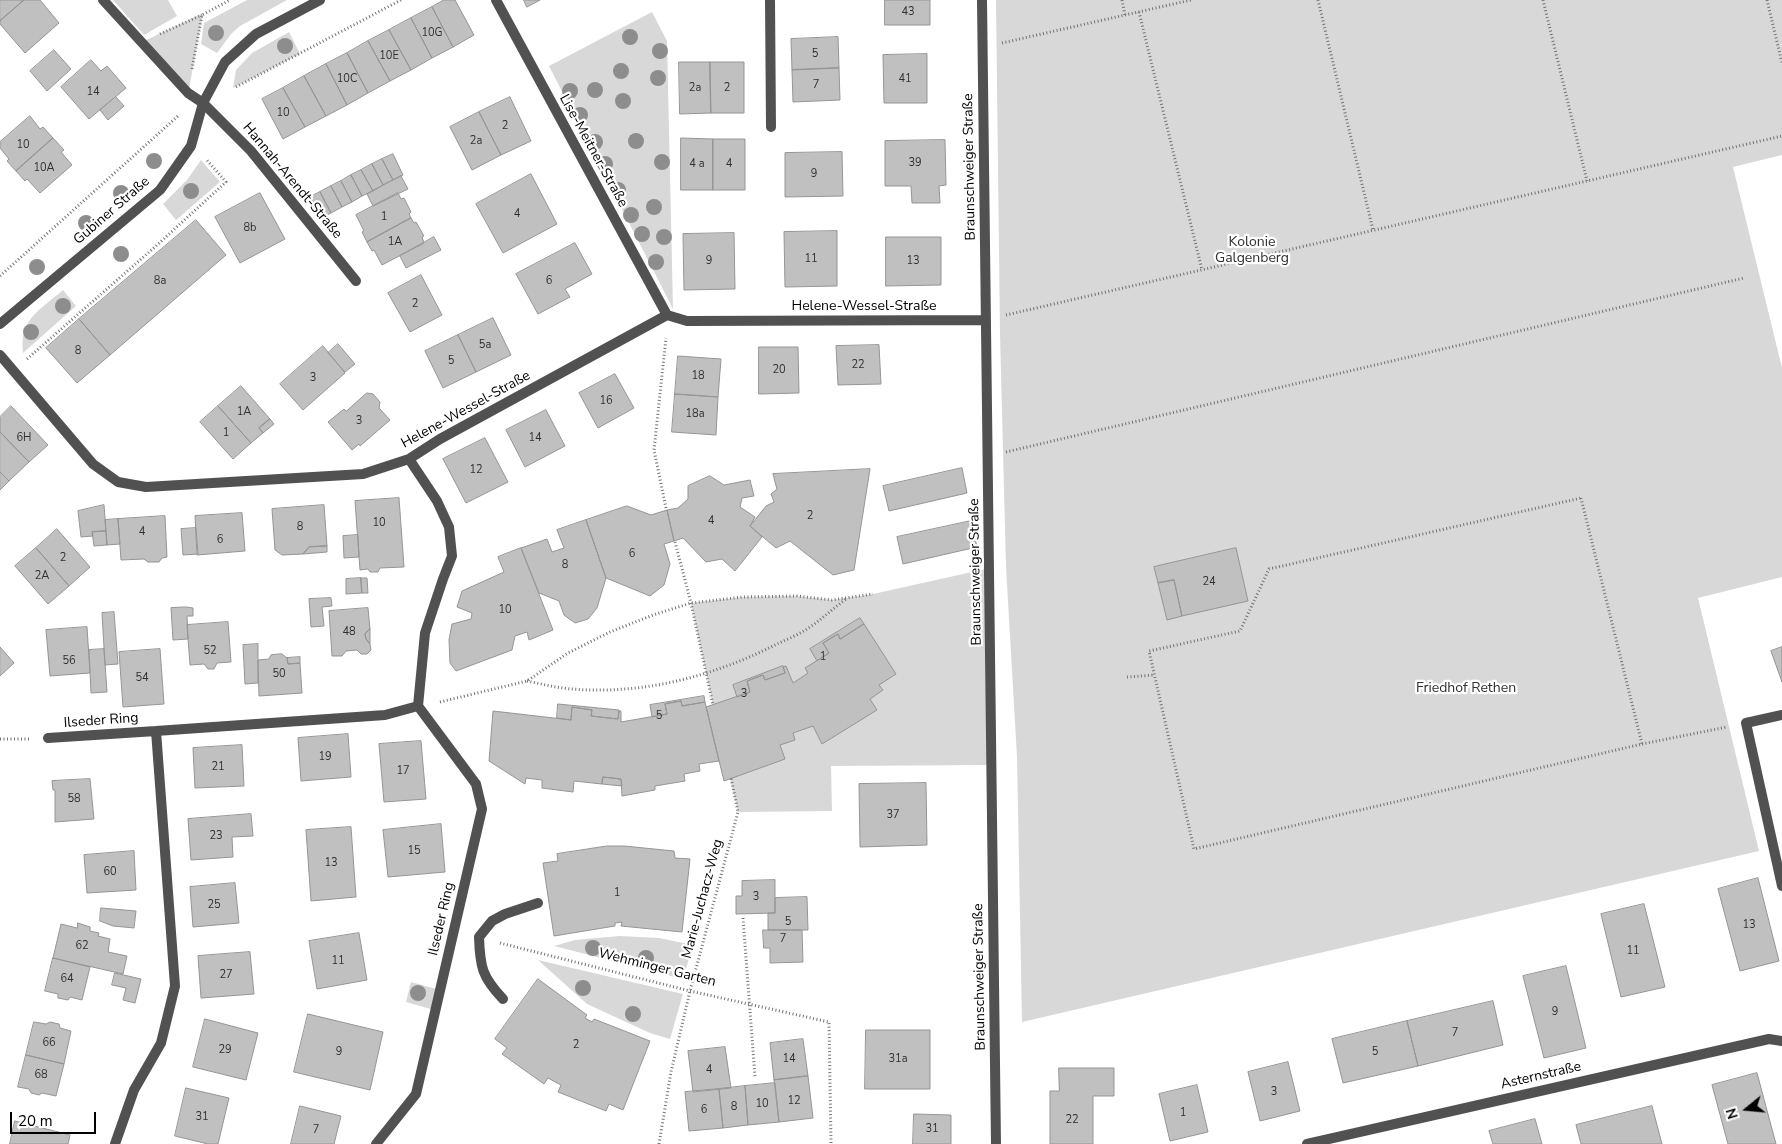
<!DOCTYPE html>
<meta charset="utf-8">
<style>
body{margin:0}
#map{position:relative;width:1782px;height:1144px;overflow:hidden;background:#fff;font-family:"Nunito Sans",sans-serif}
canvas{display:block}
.north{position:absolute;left:1722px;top:1084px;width:50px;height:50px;-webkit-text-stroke:4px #fff;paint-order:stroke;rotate:253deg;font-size:14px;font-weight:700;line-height:20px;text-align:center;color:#000}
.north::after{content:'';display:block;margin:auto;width:18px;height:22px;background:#000;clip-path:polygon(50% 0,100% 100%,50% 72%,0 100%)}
.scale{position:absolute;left:10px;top:1112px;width:86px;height:22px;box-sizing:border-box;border:2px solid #000;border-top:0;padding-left:6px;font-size:15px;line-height:18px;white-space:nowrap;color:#000;-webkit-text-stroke:4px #fff;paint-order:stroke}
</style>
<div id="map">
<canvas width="1782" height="1144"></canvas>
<div class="north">N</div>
<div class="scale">20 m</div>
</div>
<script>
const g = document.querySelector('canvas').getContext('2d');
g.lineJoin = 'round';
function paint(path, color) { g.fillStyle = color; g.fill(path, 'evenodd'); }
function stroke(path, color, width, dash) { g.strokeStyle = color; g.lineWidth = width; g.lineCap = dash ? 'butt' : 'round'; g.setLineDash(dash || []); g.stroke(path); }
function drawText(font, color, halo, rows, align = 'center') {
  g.font = font + ' "Nunito Sans",sans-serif'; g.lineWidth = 4.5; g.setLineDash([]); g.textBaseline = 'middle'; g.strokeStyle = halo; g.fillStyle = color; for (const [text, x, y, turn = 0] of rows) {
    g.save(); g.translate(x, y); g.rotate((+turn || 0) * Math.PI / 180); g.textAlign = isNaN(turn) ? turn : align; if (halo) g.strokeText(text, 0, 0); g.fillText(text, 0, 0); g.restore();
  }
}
paint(new Path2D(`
 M113,0H168L177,16L144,35Z
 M247,0H287L240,26L231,34L217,53L201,44L204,23Z
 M996,0H1782V155L1733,167L1782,368V577L1698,598L1759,851L1022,1022L1017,757L1006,567L1000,334Z
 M652,12L667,41L673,309L549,66Z
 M203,13L188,94L142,42Z
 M289,32L300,54L233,88L236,70L252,53Z
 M201,160L220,182L176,220L163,204L187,180Z
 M63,290L76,306L23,353C19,319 40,310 63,290Z
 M990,568L991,765L831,766L832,811L738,812L713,705L691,603L743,597L797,596L832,600L873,594Z
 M620,936L659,938L693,945L683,979L554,946L575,940Z
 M538,960L683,994L670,1039L650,1033L587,1004Z
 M411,982L440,990L434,1010L406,1002Z`), '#d8d8d8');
const building = new Path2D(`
 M0,0H24L0,21Z
 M24,0H40L59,23L25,53L0,24V21Z
 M444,0H455L474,35L453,47L432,7Z
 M524,0H540L527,7Z
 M885,0H930V25H885Z
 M432,7L453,47L432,58L411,18Z
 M411,18L432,58L411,70L389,30Z
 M389,30L411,70L390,81L368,41Z
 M838,37L839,68L792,70L791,39Z
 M368,41L390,81L368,93L347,53Z
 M54,50L71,69L47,91L30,71Z
 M347,53L368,93L347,105L326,64Z
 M927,54V103H884L883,55Z
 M91,60L101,71L107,66L126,88L89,119L61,87Z
 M679,62H710L711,113L680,114Z
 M710,62H744V113H711Z
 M326,64L347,105L326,116L304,76Z
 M839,68L840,100L793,102L792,70Z
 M304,76L326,116L305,127L283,88Z
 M283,88L305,127L283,139L262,99Z
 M116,97L124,106L108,120L100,110Z
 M510,97L531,141L501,155L479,112Z
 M479,112L501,155L472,170L450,127Z
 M30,116L40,129L43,127L53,138L16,171L7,161L9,159L0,148V142Z
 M53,138L64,150L61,152L72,165L40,193L27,179L25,181L16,171Z
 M681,138L713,139V190H681Z
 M713,139H745V190H713Z
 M945,140L946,185L939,186L940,203H912L911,186H885V141Z
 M842,152L843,196L785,197V153Z
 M393,154L403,175L393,180L382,159Z
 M382,159L393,180L383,185L372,164Z
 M372,164L383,185L373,191L361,170Z
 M361,170L373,191L362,196L351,175Z
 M531,174L557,224L503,253L476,204Z
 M351,175L362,196L352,202L341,181Z
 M401,176L408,189L373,206L367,194Z
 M341,181L352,202L342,207L331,186Z
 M331,186L342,207L331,213L320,192Z
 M320,192L331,213L321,218L310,197Z
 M260,193L285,239L240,263L215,217Z
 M398,193L401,199L404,198L411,212L409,214L411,218L367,242L362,232L364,231L356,215Z
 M411,218L414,223L416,222L424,236L422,237L424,243L382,265L374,250L372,251L367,242Z
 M196,220L226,255L110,355L79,319Z
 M837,231V286L785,287L784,232Z
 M734,233L735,289L684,290L683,234Z
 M434,237L441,250L406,268L400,256Z
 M886,237H941V285L886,286Z
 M575,243L592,274L565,289L570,297L538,314L516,274Z
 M421,275L442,315L410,332L388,293Z
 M493,318L511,355L476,372L458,335Z
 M79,319L110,355L77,383L46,348Z
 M458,335L476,372L443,388L425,351Z
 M338,344L355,364L345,372L328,353Z
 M879,345L881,384L838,385L836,346Z
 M323,346L345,373L303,410L280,384Z
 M759,347H798L799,393L759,394Z
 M678,356L721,359L718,397L675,394Z
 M615,374L634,408L598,428L579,393Z
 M241,386L270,419L259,428L263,433L251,443L218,406Z
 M367,393L373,394L380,402L379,408L390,420L360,446L359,444L352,450L328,422L344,409L346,411Z
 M675,394L718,397L716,435L672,432Z
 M11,406L48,445L29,462L0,432V417Z
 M218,406L251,443L233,459L200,422Z
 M546,410L565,446L525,467L506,430Z
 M270,419L274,424L263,433L259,428Z
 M0,432L29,462L9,481L0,472Z
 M485,438L508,482L466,503L443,459Z
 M962,468L967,493L889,511L883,486Z
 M870,469L854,570L833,575L790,541L776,548L750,526L766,506L774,502L771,494L777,489L773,474Z
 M0,472L9,481L0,490Z
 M710,476L724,485L750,480L754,496L742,498L740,507L755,517L750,526L762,537L735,571L722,559L706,562L683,538L674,541L667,510L678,508L688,499V486Z
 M399,498L404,567L380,568L378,572H370L368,569L360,570L355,501Z
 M104,505L106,531L92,532L93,536L81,537L78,511Z
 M324,505L327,546L309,547L303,554L282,555L275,550L272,509Z
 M627,506L651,515L667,510L674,541L664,544L670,564L664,585L650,596L606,578L586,520Z
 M242,513L245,551L197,555L195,516Z
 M165,516L167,557L162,558L159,562H148L144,559L121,560L118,519Z
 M118,519L120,544L107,545L105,520Z
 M586,520L606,578L597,608L588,619L575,623L564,615L559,601L539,593L521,548L547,539L552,552L564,548L557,530Z
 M971,521L977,547L903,564L897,537Z
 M196,528L198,554L183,555L181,529Z
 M57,529L90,567L69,586L36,548Z
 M106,531L107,545L94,546L92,532Z
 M358,535L359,557L344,558L343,536Z
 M327,546V552L303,554L309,547Z
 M36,548L69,586L48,604L15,566Z
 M521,548L553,630L529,640L527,632L515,636L512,650L456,671L450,663L449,640L452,624L471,619L472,613L457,607L462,591L504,572L498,557Z
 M1236,548L1248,601L1182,616L1174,580L1158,583L1154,567Z
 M361,578H367L368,593H362Z
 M361,578L362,593L346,594V579Z
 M1174,580L1182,616L1167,620L1158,583Z
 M331,598L332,606L322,607L324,626L311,627L309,599Z
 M186,607L193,608V616H187L188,639L173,640L171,608Z
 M368,608L370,629L365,634L366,639L370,644L371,650L367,654H361L357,650L346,651L342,656H332L329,611Z
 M114,612L118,664L105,665L102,613Z
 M860,618L864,624L840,639L838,634L823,643L829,653L817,661L810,649Z
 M228,622L231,662L217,663L214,669H208L204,664L190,665L187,625Z
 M864,624L896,674L879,685L883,690L870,699L877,710L822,744L813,726L793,733L795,740L780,745L785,759L724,781L706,707L750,692L747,681L763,675L765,680L785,673L783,667L786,666L793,683L808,673L805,668L829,653L823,643L838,634L840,639Z
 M87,627L90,673L50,676L46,630Z
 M370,629V644L366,639L365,634Z
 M258,644V683L245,684L243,645Z
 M0,647L14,663L0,676Z
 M1782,647V682L1771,651Z
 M104,649L107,692L91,693L89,650Z
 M160,649L164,704L123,707L119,652Z
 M282,654L287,658L288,664L300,663L302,693L259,696L258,660L269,659L271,655Z
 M300,657V663L288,664L287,658Z
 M783,666L785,673L765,680L763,675L747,681L750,692L737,697L733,685Z
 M704,696L705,702L682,706L681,701L665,704L667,714L652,717L650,705Z
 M681,701L682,706L705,702L719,761L699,764L700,771L684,774L685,781L655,786V790L622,796L621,779L603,777L602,784L574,781L573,792L542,788V780L526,778L525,784L489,761L493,711L571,720L572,707L592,710L591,716L618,719L619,711H621V722L667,714L665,704Z
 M558,704L619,710L618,719L591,716L592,710L572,707L571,720L557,718Z
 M348,734L351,777L301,781L298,738Z
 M421,741L426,799L384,802L379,744Z
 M242,745L244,786L195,788L193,748Z
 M603,777L621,779L622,786L602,784Z
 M90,779L94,819L55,822V790H53L52,781Z
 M926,783L927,845L860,847L859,784Z
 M251,814L253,836L232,837L233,857L191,860L188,819Z
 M441,824L445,872L388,877L383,830Z
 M351,827L356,897L311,901L306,830Z
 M607,846H624L674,851L675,858L690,859L682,932L621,926L622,922L615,923V926L554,936L543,863L558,861L557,854Z
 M134,851L136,890L87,893L84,855Z
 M1758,878L1779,961L1740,971L1718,889Z
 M775,880V913L736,914V896H742V881Z
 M235,883L239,923L193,927L190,887Z
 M807,897L808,930H768V913H775V898Z
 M1644,904L1665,987L1621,997L1601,914Z
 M101,908L136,911L134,928L113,926L100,921Z
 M78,923L90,927V931L99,933L98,936L110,939L108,952L127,956L123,974L53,958L61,924L77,928Z
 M763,930H802L803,962L770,963V948H764Z
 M359,933L367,980L317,989L309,941Z
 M250,952L254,994L201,998L198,956Z
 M53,958L90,967L82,1000L70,997L68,1000L58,998V994L45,991Z
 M1566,966L1586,1048L1544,1058L1523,976Z
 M115,973L141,979L135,1003L123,1000L126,988L112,985Z
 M538,979L587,1015L585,1018L592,1022L594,1019L650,1041L623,1110L609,1104L606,1111L558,1092L561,1085L548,1078L544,1084L502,1054L507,1048L495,1039Z
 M1493,1001L1503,1045L1418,1066L1407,1021Z
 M308,1014L383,1032L370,1090L294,1072Z
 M205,1019L258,1033L246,1080L193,1067Z
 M1407,1021L1418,1066L1343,1083L1332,1039Z
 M34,1022L46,1024L50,1022L59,1024L60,1028L71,1031L64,1064L26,1055Z
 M866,1030H930V1089H865Z
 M803,1039L808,1076L774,1080L770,1043Z
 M725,1047L731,1088L693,1092L688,1051Z
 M26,1055L64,1064L56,1096L42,1093L39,1095L31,1093L29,1089L18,1087Z
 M1288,1062L1300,1111L1260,1121L1248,1072Z
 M1059,1068H1114V1096H1093V1144H1050V1091H1059Z
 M1757,1073L1776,1144H1728L1712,1085Z
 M808,1076L813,1118L779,1122L774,1080Z
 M775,1083L779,1122L748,1125L745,1086Z
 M1197,1085L1208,1132L1170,1141L1159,1094Z
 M745,1086L748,1125L723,1128L719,1089Z
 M186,1088L229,1098L218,1144H208L175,1136Z
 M719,1089L723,1128L689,1131L685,1092Z
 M300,1106L341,1116L334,1144H291Z
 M1652,1106L1662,1144H1581L1576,1125Z
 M914,1114L951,1115V1144H913Z
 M1535,1119L1542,1144H1493L1489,1131Z
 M15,1121L70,1135L68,1144H10Z`);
paint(building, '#c0c0c0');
stroke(building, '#959595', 1);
stroke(new Path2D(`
 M1122,0L1125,15
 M1318,0L1373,230
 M1543,0L1587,181
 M1767,0L1782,63
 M1139,12L1202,270
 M160,34L202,15
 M1002,43L1191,0
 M192,69L202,15L230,0
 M236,87L401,0
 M0,276L178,116
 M1006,315L1782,136
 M27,359L156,246L226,182L206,159
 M1006,452L1744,278
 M1581,498L1642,744L1194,849L1149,651L1240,631L1269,569Z
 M666,508L654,450L666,338
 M675,542L691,603L713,705
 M1127,677L1154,675
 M527,681C542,684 557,688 572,689C644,695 714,676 777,644C788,639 800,634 810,627C823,618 834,608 846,599
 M440,702L527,681L568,653L610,632L653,615L691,603L743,597L797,596L832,600L873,594
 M0,739H29
 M1642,744L1727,727
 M743,918L755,1077
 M500,943L690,991L829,1022L831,1144
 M659,1144L671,1072L690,991L738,812L731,778`), '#737373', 3, [1, 2.5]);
stroke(new Path2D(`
 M770,0L771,127
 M203,103L251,151L356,281
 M503,999C482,977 480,967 479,937L492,921L505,914L538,903`), '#515151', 10);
stroke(new Path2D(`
 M103,0L188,93L203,103
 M496,0L667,315
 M982,0L996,1144
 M0,324L160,190L191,146L203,103L225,62L256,34L320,0
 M0,355L93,464L118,482L146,487L363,474L409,459L440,439L667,315L687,321L986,320
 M1782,715L1746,723L1782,886
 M48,738L156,731
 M115,1144L134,1090L161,1043L175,986L156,731L385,715L418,706
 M376,1144L416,1094L482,809L476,784L418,706L425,633L443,579L452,556L449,527L437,501L409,459
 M1307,1144L1769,1039L1782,1041`), '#515151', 10);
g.fillStyle = '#8d8d8d';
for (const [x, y] of [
 [216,33],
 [630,37],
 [285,46],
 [660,51],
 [621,71],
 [658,78],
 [595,90],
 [570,91],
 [623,101],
 [580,115],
 [636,141],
 [595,142],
 [154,161],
 [662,162],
 [605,164],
 [618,190],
 [191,191],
 [121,193],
 [654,207],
 [631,215],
 [86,223],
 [642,234],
 [664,237],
 [121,254],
 [656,262],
 [37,267],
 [63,306],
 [31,332],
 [593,948],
 [646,958],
 [583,988],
 [418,993],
 [633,1014]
]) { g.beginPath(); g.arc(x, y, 8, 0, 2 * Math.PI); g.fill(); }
drawText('11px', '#303030', null, [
 ["43",908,12],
 ["10G",432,33],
 ["5",815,54],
 ["10E",389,56],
 ["10C",347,79],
 ["41",905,79],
 ["7",816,85],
 ["2a",695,88],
 ["2",727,88],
 ["14",93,92],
 ["10",283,113],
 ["2",505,126],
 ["2a",476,141],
 ["10",23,145],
 ["39",915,163],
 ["4 a",697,164],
 ["4",729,164],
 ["10A",44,168],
 ["9",814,174],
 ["4",517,214],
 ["1",384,217],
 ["8b",250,228],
 ["1A",395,242],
 ["11",811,259],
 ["9",709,261],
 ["13",913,261],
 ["8a",160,281],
 ["6",549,281],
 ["2",415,304],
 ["5a",485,345],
 ["8",78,351],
 ["5",451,361],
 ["22",858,365],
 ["20",779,370],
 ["18",698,376],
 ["3",313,378],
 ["16",606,401],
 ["1A",244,412],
 ["18a",695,414],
 ["3",359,421],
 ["1",226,433],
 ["6H",24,438],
 ["14",535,438],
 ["12",476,470],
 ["2",810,516],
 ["4",711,521],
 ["10",379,523],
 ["8",300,527],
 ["4",142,532],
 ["6",220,540],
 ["6",632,554],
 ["2",63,558],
 ["8",565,565],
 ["2A",42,576],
 ["24",1209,582],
 ["10",505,610],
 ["48",349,632],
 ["52",210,651],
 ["1",823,657],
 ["56",69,661],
 ["50",279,674],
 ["54",142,678],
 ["3",744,694],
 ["5",659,716],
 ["19",325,757],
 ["21",218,767],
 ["17",403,771],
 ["58",74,799],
 ["37",893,815],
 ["23",216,836],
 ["15",414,851],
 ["13",331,863],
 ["60",110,872],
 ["1",617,893],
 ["3",756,897],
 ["25",214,905],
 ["5",788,922],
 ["13",1749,925],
 ["7",783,939],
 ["62",82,946],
 ["11",1633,951],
 ["11",338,961],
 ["27",226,975],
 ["64",67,979],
 ["9",1555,1012],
 ["7",1455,1033],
 ["66",49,1043],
 ["2",576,1045],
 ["29",225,1050],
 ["9",339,1052],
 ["5",1375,1052],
 ["14",789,1059],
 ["31a",898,1059],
 ["4",709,1070],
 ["68",41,1075],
 ["3",1274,1092],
 ["12",794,1101],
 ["10",762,1104],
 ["8",734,1107],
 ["6",704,1110],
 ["1",1183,1113],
 ["31",202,1117],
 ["22",1072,1120],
 ["31",932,1129],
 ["7",316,1130]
]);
drawText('14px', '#000', '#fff', [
 ["Lise-Meitner-Straße",593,151,61],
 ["Braunschweiger Straße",970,167,-91],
 ["Hannah-Arendt-Straße",292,181,50],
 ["Gubiner Straße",112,211,-41],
 ["Helene-Wessel-Straße",864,307],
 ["Helene-Wessel-Straße",466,410,-29],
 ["Braunschweiger Straße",976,572,-91],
 ["Ilseder Ring",101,721,-4],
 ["Marie-Juchacz-Weg",703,899,-75],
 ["Ilseder Ring",442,919,-77],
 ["Wehminger Garten",657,968,14],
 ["Braunschweiger Straße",980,977,-91],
 ["Asternstraße",1541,1076,-13]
]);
drawText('14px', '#2f2f2f', '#fff', [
 ["Kolonie",1252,243],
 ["Galgenberg",1252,259],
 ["Friedhof Rethen",1466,689]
]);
</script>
